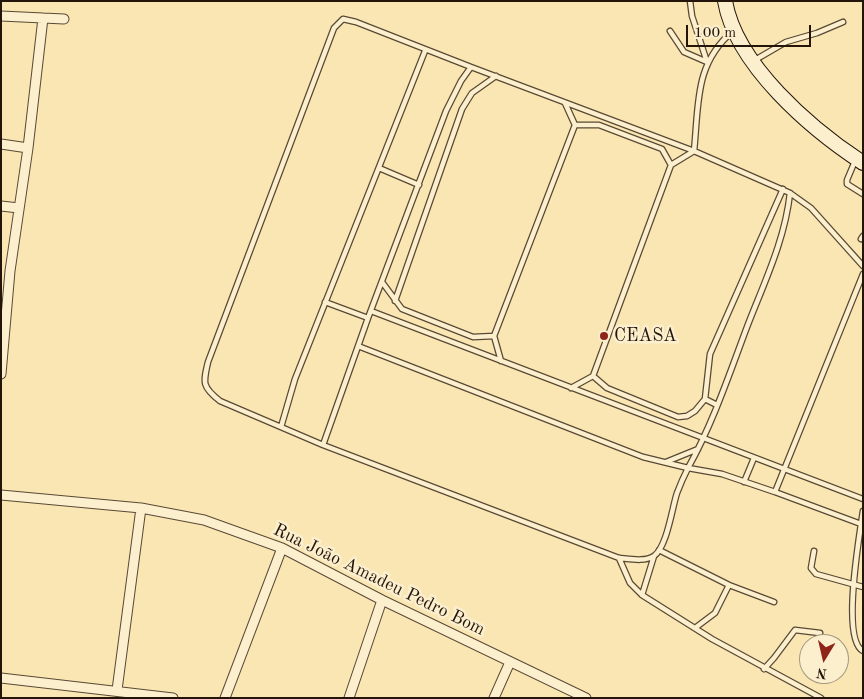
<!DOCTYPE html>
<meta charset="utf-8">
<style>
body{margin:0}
#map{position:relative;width:864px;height:699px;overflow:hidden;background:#fae6b3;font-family:"Old Standard TT",serif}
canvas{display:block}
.frame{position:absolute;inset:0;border:2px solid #23150a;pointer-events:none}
.north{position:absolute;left:799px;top:634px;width:50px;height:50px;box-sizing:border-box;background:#fcefce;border:1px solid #a59880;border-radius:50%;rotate:189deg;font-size:14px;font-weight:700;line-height:20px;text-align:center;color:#23150a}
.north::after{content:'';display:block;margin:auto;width:18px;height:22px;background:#8f2418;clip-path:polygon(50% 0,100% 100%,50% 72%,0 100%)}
.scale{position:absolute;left:686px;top:25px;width:125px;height:22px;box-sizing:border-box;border:2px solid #23150a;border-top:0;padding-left:6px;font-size:15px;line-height:18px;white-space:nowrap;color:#23150a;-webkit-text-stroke:4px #fcefce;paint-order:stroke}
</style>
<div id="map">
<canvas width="864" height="699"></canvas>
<div class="frame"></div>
<div class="north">N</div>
<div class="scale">100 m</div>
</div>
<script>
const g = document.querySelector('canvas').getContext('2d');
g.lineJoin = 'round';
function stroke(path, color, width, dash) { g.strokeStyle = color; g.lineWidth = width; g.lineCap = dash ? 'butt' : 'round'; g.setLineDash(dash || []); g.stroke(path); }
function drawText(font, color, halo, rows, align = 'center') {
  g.font = font + ' "Old Standard TT",serif'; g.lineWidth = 5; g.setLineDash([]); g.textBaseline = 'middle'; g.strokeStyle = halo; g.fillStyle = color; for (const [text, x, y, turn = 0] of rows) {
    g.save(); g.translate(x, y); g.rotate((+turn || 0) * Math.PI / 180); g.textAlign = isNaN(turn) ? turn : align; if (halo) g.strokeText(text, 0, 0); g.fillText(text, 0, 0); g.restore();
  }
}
const lane = new Path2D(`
 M670,31L684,52L707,62L692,16L690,1
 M755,60L786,42L817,33L843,22
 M471,67L356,22L343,19L334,28L208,362C203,383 202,387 220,401L323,445L619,558C630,559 645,562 654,556C667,547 672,508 677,493C680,485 684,476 688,468L722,474L775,492L863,274
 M575,125H599L662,149L671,165
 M855,161L847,180V184L863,194
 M379,168L419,185
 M861,239L863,236
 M382,282L402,309L473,337L494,336
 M395,301L462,109L472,93L496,76
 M325,302L368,318
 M371,311L863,499
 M358,346L643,457L688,468C713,423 729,375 747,327C764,283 785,240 790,193
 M501,361L494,336L575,125L565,103
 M593,376L607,388L678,417L687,416L695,411L705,399L710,354L783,189
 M571,388L593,376L671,165L694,151C699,104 694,64 733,31
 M705,399L717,405
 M281,427L295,379L425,51
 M323,445L368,318L446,111L461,81L471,67L694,151L790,193L811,208L863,266
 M666,462L698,449
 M744,482L754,458
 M775,492L861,524C858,546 842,640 863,651
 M861,524L863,511
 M659,550L729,585L774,602
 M814,551L811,568L816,574L863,587
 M619,558L630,583L642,595L712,639L821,698
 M642,595L654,556
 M695,628L715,613L729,585
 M764,669L774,658L795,630L820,633`);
const street = new Path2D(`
 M1,16L64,19
 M1,144L28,148
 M1,206L19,208
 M1,374L10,271L28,148L43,18
 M1,495L141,508L204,520L282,548L382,600L586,698
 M1,678L173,698
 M117,690L141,508
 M225,698L282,548
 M349,698L382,600
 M494,698L510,662`);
const secondary = new Path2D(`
 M725,1C736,65 811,129 863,163`);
stroke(lane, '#594934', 7);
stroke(street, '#594934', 11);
stroke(secondary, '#23150a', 16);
stroke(lane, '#fcefce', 4.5);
stroke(street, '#fcefce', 9);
stroke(secondary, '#fcefce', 14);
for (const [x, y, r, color] of [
 [604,336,5,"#8f2418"]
]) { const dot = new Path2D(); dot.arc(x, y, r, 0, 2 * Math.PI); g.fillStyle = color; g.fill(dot); stroke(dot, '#fcefce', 2); }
drawText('18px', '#23150a', '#fcefce', [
 ["CEASA",614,336]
], 'left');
drawText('18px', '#23150a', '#fcefce', [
 ["Rua João Amadeu Pedro Bom",379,580,26]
]);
</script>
